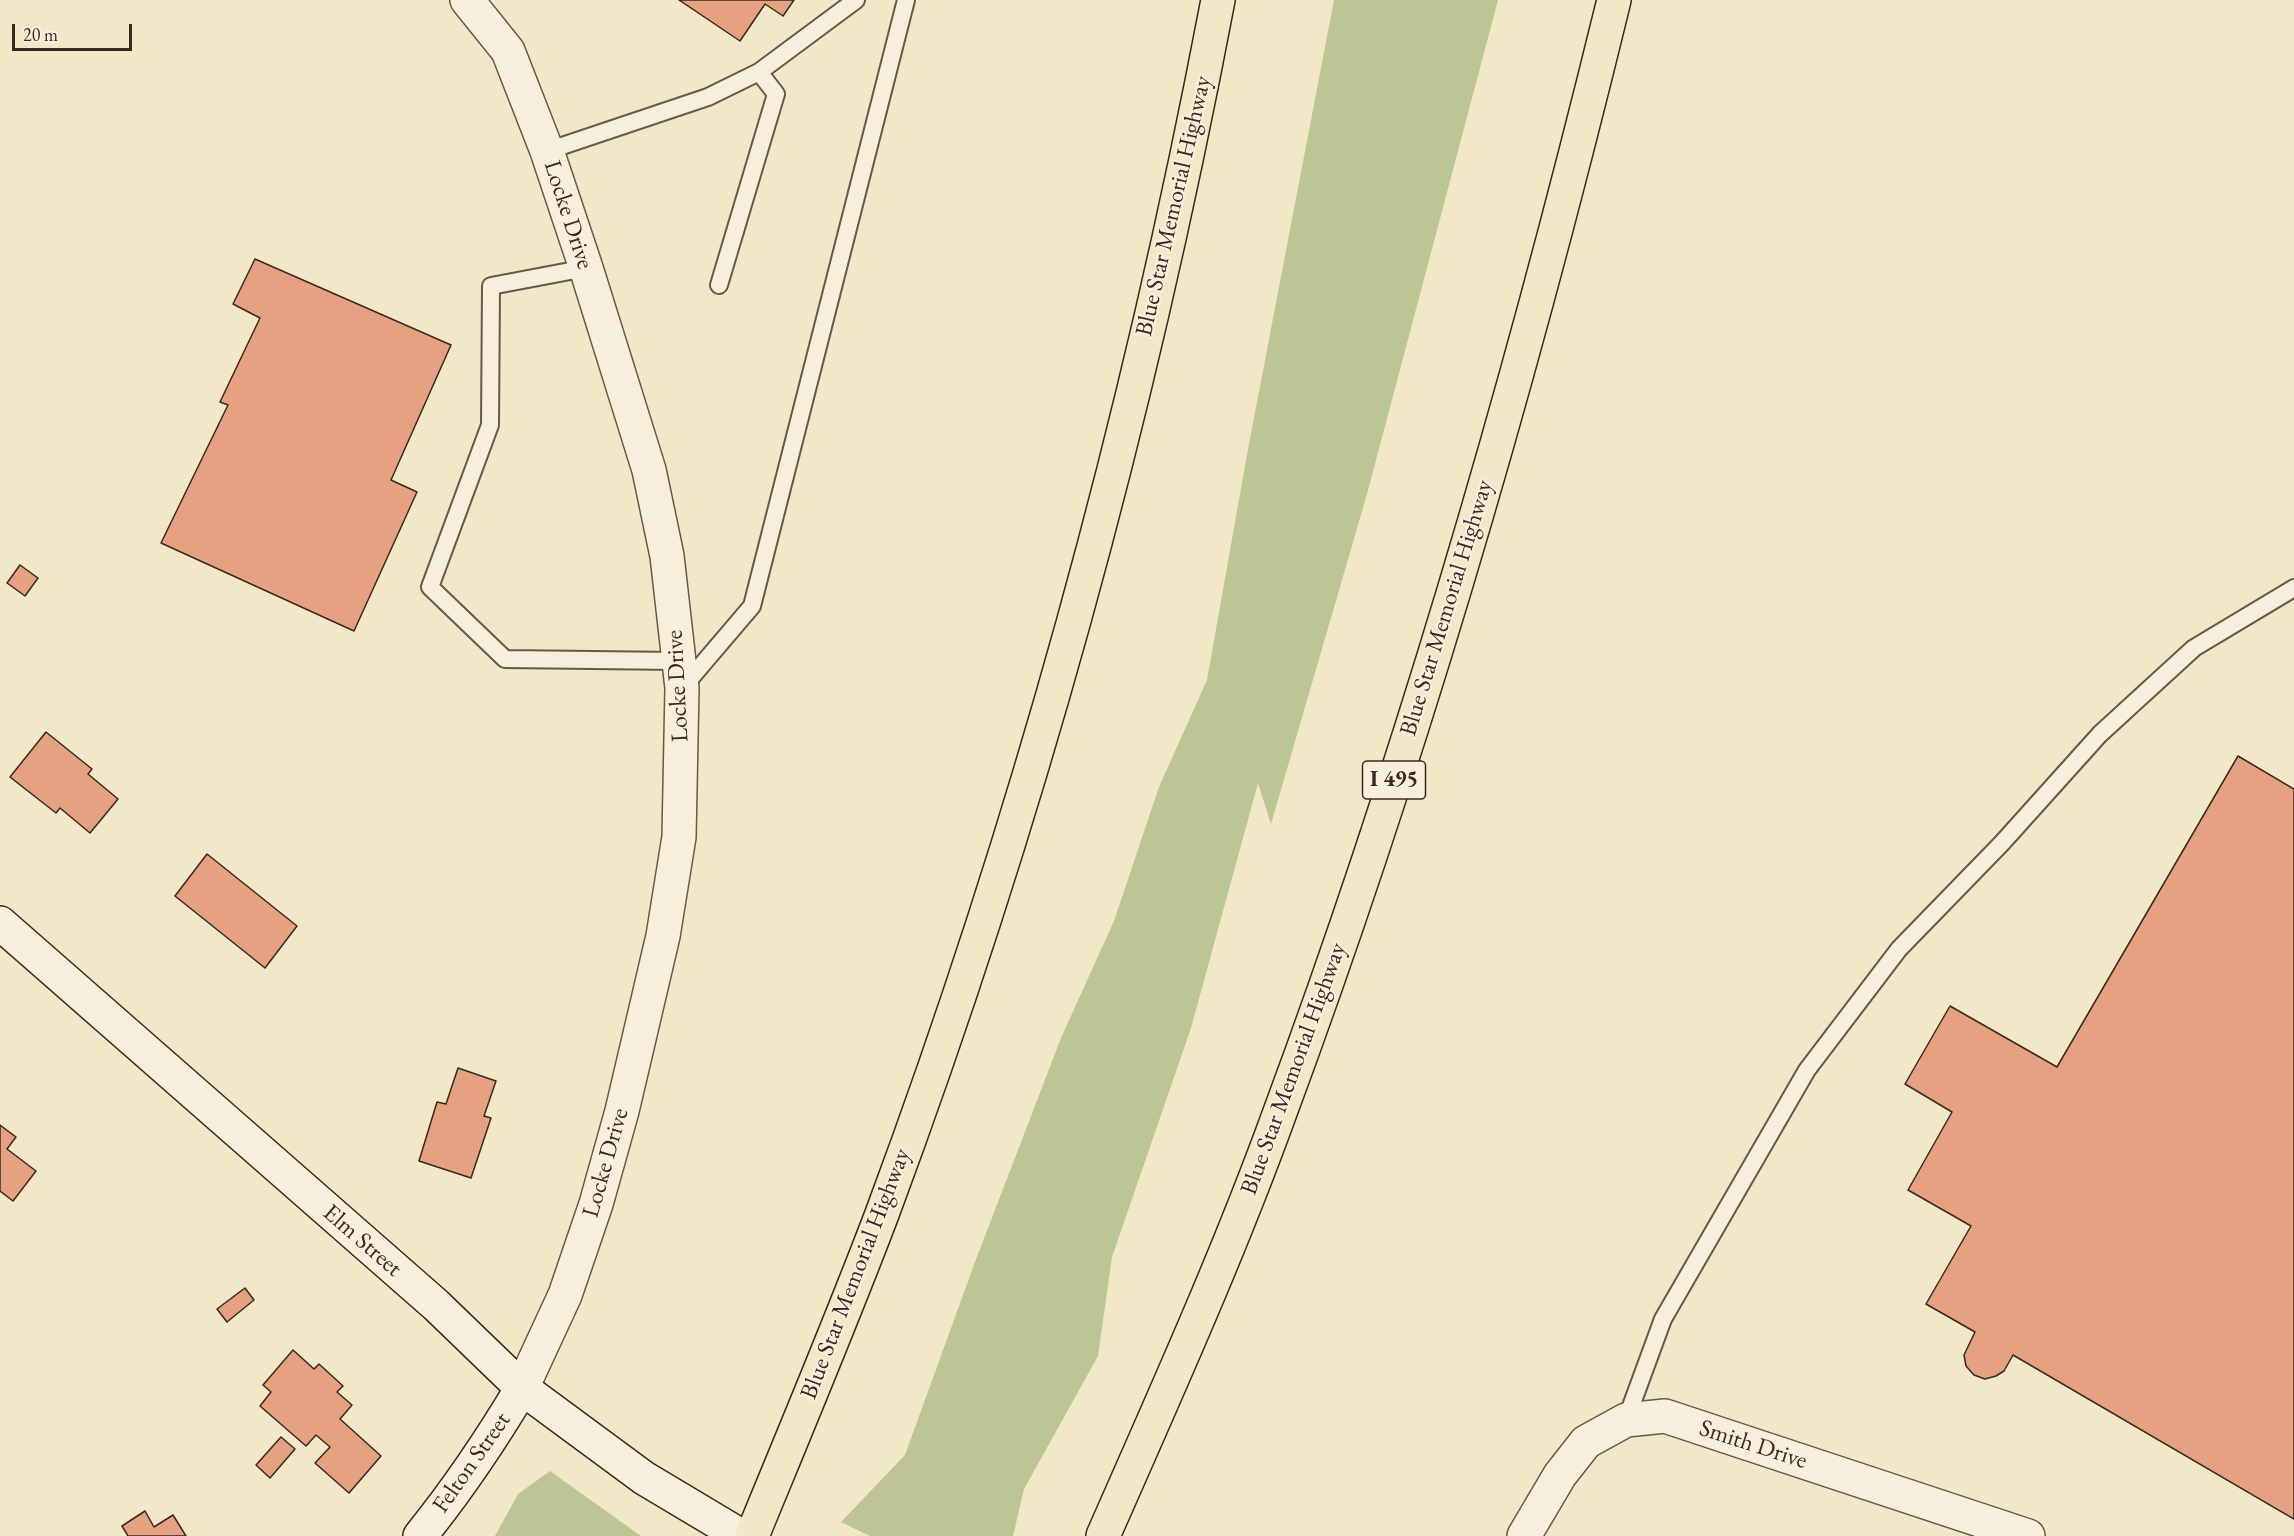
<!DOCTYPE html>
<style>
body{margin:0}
#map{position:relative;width:2294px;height:1536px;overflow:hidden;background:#f2e7c7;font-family:"EB Garamond",serif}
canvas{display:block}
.scale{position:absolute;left:12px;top:24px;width:120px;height:27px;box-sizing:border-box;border:3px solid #392820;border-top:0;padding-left:8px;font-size:18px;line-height:21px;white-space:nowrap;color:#392820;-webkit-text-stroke:4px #f7efdb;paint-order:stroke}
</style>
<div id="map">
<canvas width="2294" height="1536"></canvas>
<div class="scale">20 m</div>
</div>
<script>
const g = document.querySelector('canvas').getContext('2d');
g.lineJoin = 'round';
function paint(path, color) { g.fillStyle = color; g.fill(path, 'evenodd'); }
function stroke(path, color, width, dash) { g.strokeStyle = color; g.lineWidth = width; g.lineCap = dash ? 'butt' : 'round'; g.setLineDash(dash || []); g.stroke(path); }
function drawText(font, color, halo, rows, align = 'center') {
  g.font = font + ' "EB Garamond",serif'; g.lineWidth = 4.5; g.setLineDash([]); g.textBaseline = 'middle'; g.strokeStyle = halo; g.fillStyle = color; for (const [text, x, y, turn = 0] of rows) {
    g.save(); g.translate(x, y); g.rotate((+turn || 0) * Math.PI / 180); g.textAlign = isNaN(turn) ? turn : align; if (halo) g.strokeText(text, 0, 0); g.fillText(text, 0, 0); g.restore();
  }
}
paint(new Path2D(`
 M1334,0H1498L1367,494L1271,824L1258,783L1191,1028L1112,1257L1098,1356L1024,1489L1013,1536H870L841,1522L905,1455L975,1262L1061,1038L1114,921L1159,787L1207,680L1248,449Z
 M550,1471L641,1536H495L518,1494Z`), '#bcc594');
const building = new Path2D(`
 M679,0H794L783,16L765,4L740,41Z
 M255,259L451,345L391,480L417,492L354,631L161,543L228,405L220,402L260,318L233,304Z
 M20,565L38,578L25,596L7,583Z
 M46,732L92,769L88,774L118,799L90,833L60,808L56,813L10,777Z
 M2238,756L2294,789V1519L2013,1355L2004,1371L1996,1376L1985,1379L1974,1375L1966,1366L1964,1355L1975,1332L1926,1304L1971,1226L1908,1190L1952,1112L1905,1084L1950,1006L2057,1067Z
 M207,854L297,926L265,968L175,896Z
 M458,1068L496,1081L484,1116L491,1118L471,1178L419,1161L437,1102L446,1104Z
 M0,1125L16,1137L7,1149L36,1171L13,1201L0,1191Z
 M245,1288L254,1300L227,1322L217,1309Z
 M293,1350L314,1369L319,1364L343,1386L337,1392L352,1405L340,1419L381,1456L349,1493L315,1463L330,1447L316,1435L306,1446L260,1406L271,1392L263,1385Z
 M281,1437L295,1449L270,1478L256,1465Z
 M145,1511L154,1527L173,1515L186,1536H128L122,1526Z`);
paint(building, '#e6a180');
stroke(building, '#392820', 1.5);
const lane = new Path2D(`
 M547,151L708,97L759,72L856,0
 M586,268L491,286L490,425L430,587L505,659L679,661
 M719,285L776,94L759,72
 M683,687L752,606L906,0
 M1626,1420L1663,1319L1807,1070L1899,949L2002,843L2100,734L2194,648L2294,588`);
const street = new Path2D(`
 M467,0L508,51L547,151L586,268L649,470L667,556L682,688L679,837L663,936L622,1111L596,1204L565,1295L522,1388
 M1524,1536L1560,1475L1586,1442L1626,1420L1665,1416L2028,1536`);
const secondary = new Path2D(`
 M0,923L436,1305L522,1388L644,1478L741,1536
 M420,1536C458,1489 491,1440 522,1388`);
const highway = new Path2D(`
 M752,1536C796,1429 841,1322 882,1214C1028,822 1140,411 1218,0
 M1103,1536C1164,1397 1227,1258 1279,1115C1414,751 1522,377 1614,0`);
stroke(lane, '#67584a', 20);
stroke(street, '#67584a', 36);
stroke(secondary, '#392820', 36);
stroke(highway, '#392820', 36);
stroke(lane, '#f7efdb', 16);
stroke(street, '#f7efdb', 33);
stroke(secondary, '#f7efdb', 33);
stroke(highway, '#f2e7c7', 33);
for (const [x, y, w] of [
 [1394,780,63]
]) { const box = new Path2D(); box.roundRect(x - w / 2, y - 19, w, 38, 4.5); g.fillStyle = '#f7efdb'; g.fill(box); stroke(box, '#392820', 1.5); }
drawText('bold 22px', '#392820', null, [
 ["I 495",1394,780]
]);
drawText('24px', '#392820', '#f7efdb', [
 ["Blue Star Memorial Highway",1174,206,-77],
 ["Locke Drive",568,215,72],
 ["Blue Star Memorial Highway",1447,608,-73],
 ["Locke Drive",678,686,-93],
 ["Blue Star Memorial Highway",1294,1069,-70],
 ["Locke Drive",606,1163,-74],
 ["Elm Street",362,1241,41],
 ["Blue Star Memorial Highway",856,1274,-69],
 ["Smith Drive",1753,1445,18],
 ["Felton Street",472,1463,-55]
]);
</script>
